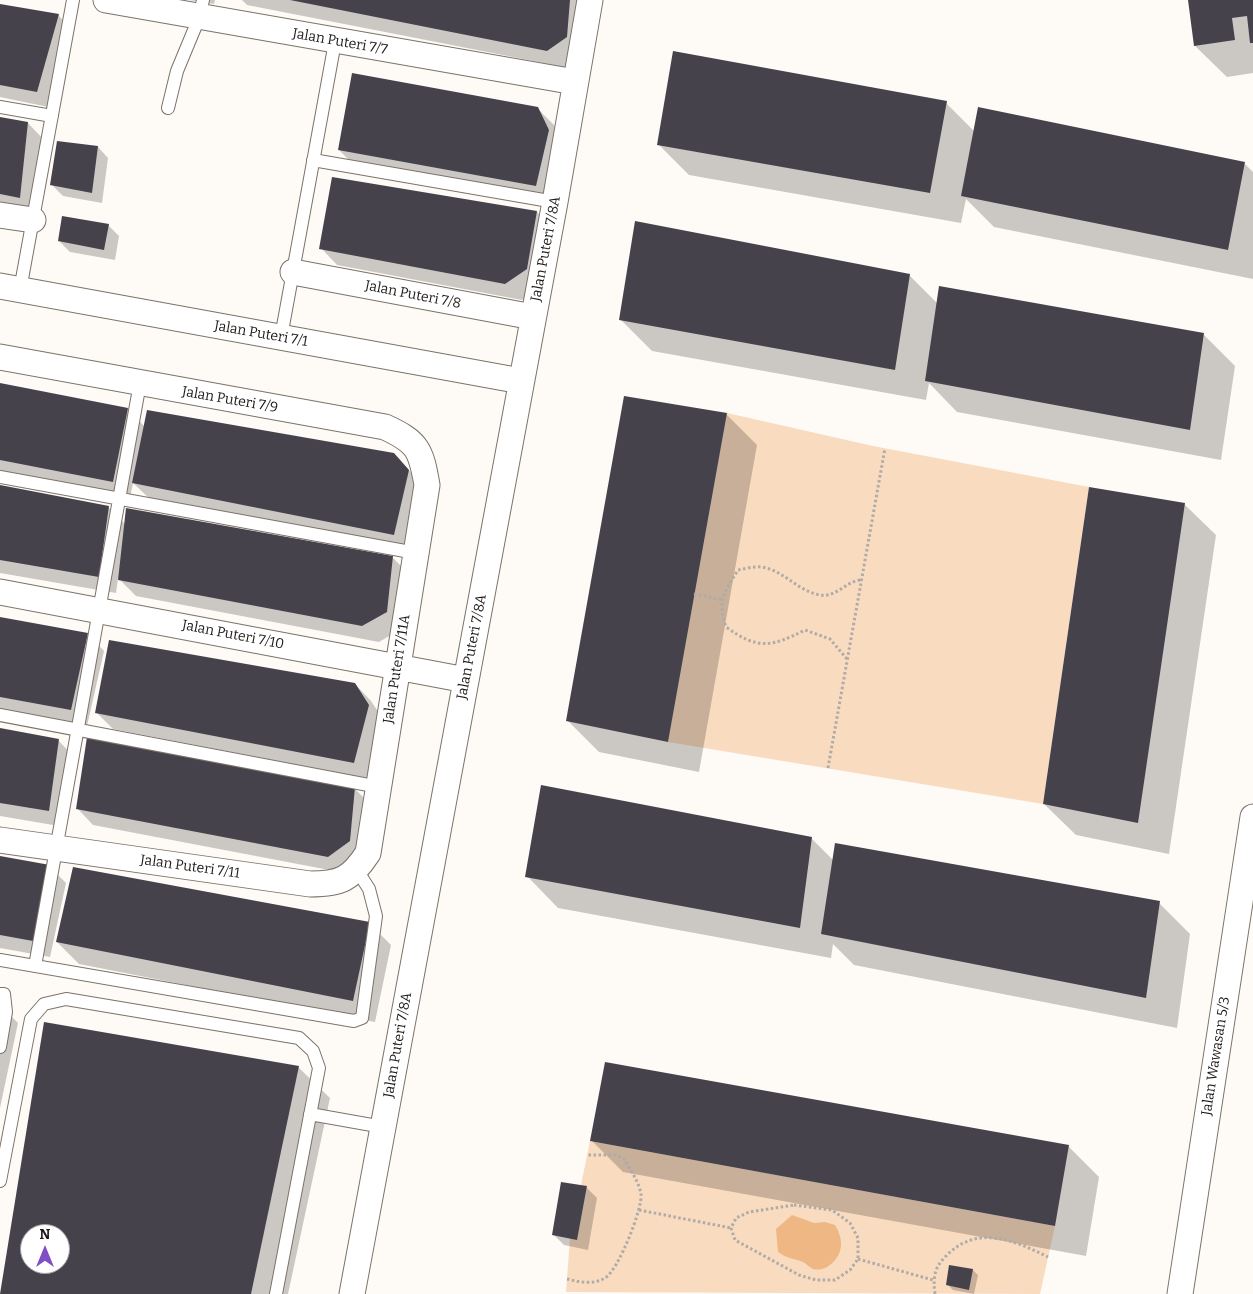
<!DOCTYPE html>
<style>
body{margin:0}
#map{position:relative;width:1253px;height:1294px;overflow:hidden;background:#fefaf6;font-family:Bitter,serif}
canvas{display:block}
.north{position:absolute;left:20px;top:1224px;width:50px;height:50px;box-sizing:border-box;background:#fff;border:1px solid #a5a3a2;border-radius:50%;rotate:0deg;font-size:14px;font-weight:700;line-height:20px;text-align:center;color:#1e1a17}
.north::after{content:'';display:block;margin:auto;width:18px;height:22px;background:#804ec6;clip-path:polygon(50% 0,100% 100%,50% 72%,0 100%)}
</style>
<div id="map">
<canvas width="1253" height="1294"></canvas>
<div class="north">N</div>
</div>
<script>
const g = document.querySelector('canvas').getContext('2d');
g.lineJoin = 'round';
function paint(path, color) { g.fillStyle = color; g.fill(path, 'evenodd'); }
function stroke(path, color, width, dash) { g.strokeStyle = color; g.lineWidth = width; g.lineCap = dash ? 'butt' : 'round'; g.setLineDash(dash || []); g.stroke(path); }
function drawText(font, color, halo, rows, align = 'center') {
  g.font = font + ' Bitter,serif'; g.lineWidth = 5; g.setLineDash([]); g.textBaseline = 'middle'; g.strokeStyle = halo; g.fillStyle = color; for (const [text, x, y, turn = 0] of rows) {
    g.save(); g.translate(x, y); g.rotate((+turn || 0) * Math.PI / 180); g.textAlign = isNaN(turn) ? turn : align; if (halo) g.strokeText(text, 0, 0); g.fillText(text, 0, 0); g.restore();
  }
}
paint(new Path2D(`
 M727,413L873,446L1089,487L1043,804L668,742Z
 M590,1141L1055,1226L1040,1294L566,1292L570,1238L577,1239L587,1187L581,1185Z`), '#f9dbc0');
paint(new Path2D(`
 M792,1215L814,1223L825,1222L835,1225C838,1230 841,1237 841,1243C842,1257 827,1273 813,1269C810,1268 807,1264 803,1262C793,1258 788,1259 778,1252L776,1229Z`), '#eeb784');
paint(new Path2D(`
 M189,0H215L214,4Z
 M242,0H587L584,54L564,67L247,5Z
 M1189,0H1253V73L1227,77L1195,46Z
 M0,5L58,15L74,31L53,108L0,97Z
 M946,103L975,132L1245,164L1253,172V279L994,227L966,199L961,223L689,175L658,144Z
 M537,108L554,125L565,147L553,202L356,167L339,150Z
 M0,119L28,123L44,140L36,214L0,208Z
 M98,147L108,158L102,203L63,196L52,185Z
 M537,212L553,229L543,286L522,300L337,265L321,248Z
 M108,225L119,236L115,260L70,252L59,241Z
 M909,275L938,304L940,287L1204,335L1235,366L1221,460L957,412L929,383L926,400L652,351L620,319Z
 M0,384L128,409L145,427L393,454L425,487L410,551L150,499L133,483L130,498L0,473Z
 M726,414L757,445L699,772L599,752L568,721Z
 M0,486L108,507L125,524L392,557L409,574L403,628L379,642L136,596L118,578L116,593L0,573Z
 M1184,504L1216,535L1169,854L1076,835L1044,804Z
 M0,618L88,634L104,651L87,726L0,710Z
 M355,684L371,701L385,722L371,779L113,729L96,712Z
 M0,730L58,740L74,757L65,827L0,816Z
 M354,788L371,805L366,858L345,873L93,825L77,808Z
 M811,838L833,860L1159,903L1190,934L1177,1028L854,965L833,944L831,958L558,908L527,876Z
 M0,858L50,867L66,883L50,957L0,948Z
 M369,923L391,945L375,1022L79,964L57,942Z
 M0,1005L18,1023L0,1108Z
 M45,1023L298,1067L330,1098L288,1294H1ZM30,1234H60V1264H30Z
 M592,1141L1068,1146L1099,1177L1086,1256L623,1172Z
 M586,1187L597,1198L588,1250L564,1245L553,1234Z
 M973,1270L978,1275L974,1294L953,1290L947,1284Z`), '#0003');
paint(new Path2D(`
 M290,0H570L567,37L547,51Z
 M1188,0H1253V43H1250L1247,16L1232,18L1235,40L1194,46Z
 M0,4L59,14L37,92L0,85Z
 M673,51L947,101L930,193L657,145Z
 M352,73L538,107L549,130L536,186L338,150Z
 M978,107L1245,162L1228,250L961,196Z
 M0,117L28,122L20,198L0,194Z
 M57,141L98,146L92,193L50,185Z
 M332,177L537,211L527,269L505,284L319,249Z
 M62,216L109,224L104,250L58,241Z
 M635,221L910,274L895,370L619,320Z
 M939,286L1204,333L1190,430L925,381Z
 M0,383L128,408L113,482L0,460Z
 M624,396L727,413L668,742L566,721Z
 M147,410L394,453L409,470L394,535L132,483Z
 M0,485L109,506L99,577L0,560Z
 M1089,487L1185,503L1138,823L1043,804Z
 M126,508L393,556L387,612L362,626L118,580Z
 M0,617L88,633L71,710L0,697Z
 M109,640L355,683L369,705L354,763L95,713Z
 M0,728L59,739L49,811L0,803Z
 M87,737L355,787L350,841L328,857L76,809Z
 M541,785L812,837L800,928L525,877Z
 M835,843L1160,901L1146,998L821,934Z
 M0,856L50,865L33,941L0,935Z
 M73,867L370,922L353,1001L56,942Z
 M44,1022L299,1066L251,1294H0ZM30,1234H60V1264H30Z
 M605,1062L1069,1145L1055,1226L590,1141Z
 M561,1182L587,1186L577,1240L552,1235Z
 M949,1265L973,1269L969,1290L946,1285Z`), '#46424c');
const service = new Path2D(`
 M0,107L52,116
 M168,108L177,71L199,18L203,0
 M313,160L555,202
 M20,290L73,0
 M281,337L335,42
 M0,477L416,553
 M0,715L379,787
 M0,960L354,1021L362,1018L376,916L369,889L357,870
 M35,966L140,383
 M0,994H4L6,1012L0,1047
 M310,1114L383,1127
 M0,1181L31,1019L44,1004L66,999L299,1038L313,1051L319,1068L276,1294`);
const minor = new Path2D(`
 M106,0L575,82
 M0,215L33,220
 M293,272L533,317
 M0,286L521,381
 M0,357L385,427C418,442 421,450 427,485L368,853C351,879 341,884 310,884L0,840
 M0,592L466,680
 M352,1294L555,202L590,0
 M1180,1294L1253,817`);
stroke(service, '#7c736a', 14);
stroke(minor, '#7c736a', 27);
stroke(new Path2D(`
 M694,594L723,600
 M847,659L830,639L805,630C771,647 758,650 726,627C717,600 724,593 738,570C745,569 754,566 761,567C784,570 797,591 820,595C836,598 846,581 861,580
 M828,768L885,448
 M794,1205L832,1210L850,1223L858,1238V1259L850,1270L835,1280H816L799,1275L735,1240L731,1228L736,1218L749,1212Z
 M639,1210L731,1228
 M858,1259L933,1280
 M567,1279C579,1282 594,1285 605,1278C618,1271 643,1208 641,1194C639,1182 630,1169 624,1159L616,1155H588
 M935,1294C933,1277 934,1268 946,1256C977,1224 1014,1240 1048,1257`), '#afaba7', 3, [2.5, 2.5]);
stroke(service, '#fff', 12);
stroke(minor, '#fff', 25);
drawText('14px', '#1e1a17', '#fff', [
 ["Jalan Puteri 7/7",340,42,10],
 ["Jalan Puteri 7/8A",546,249,-79],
 ["Jalan Puteri 7/8",413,295,11],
 ["Jalan Puteri 7/1",261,334,10],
 ["Jalan Puteri 7/9",230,400,10],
 ["Jalan Puteri 7/10",233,635,11],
 ["Jalan Puteri 7/8A",472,647,-79],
 ["Jalan Puteri 7/11A",397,669,-81],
 ["Jalan Puteri 7/11",190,867,8],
 ["Jalan Puteri 7/8A",398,1045,-80],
 ["Jalan Wawasan 5/3",1216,1056,-81]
]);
</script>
